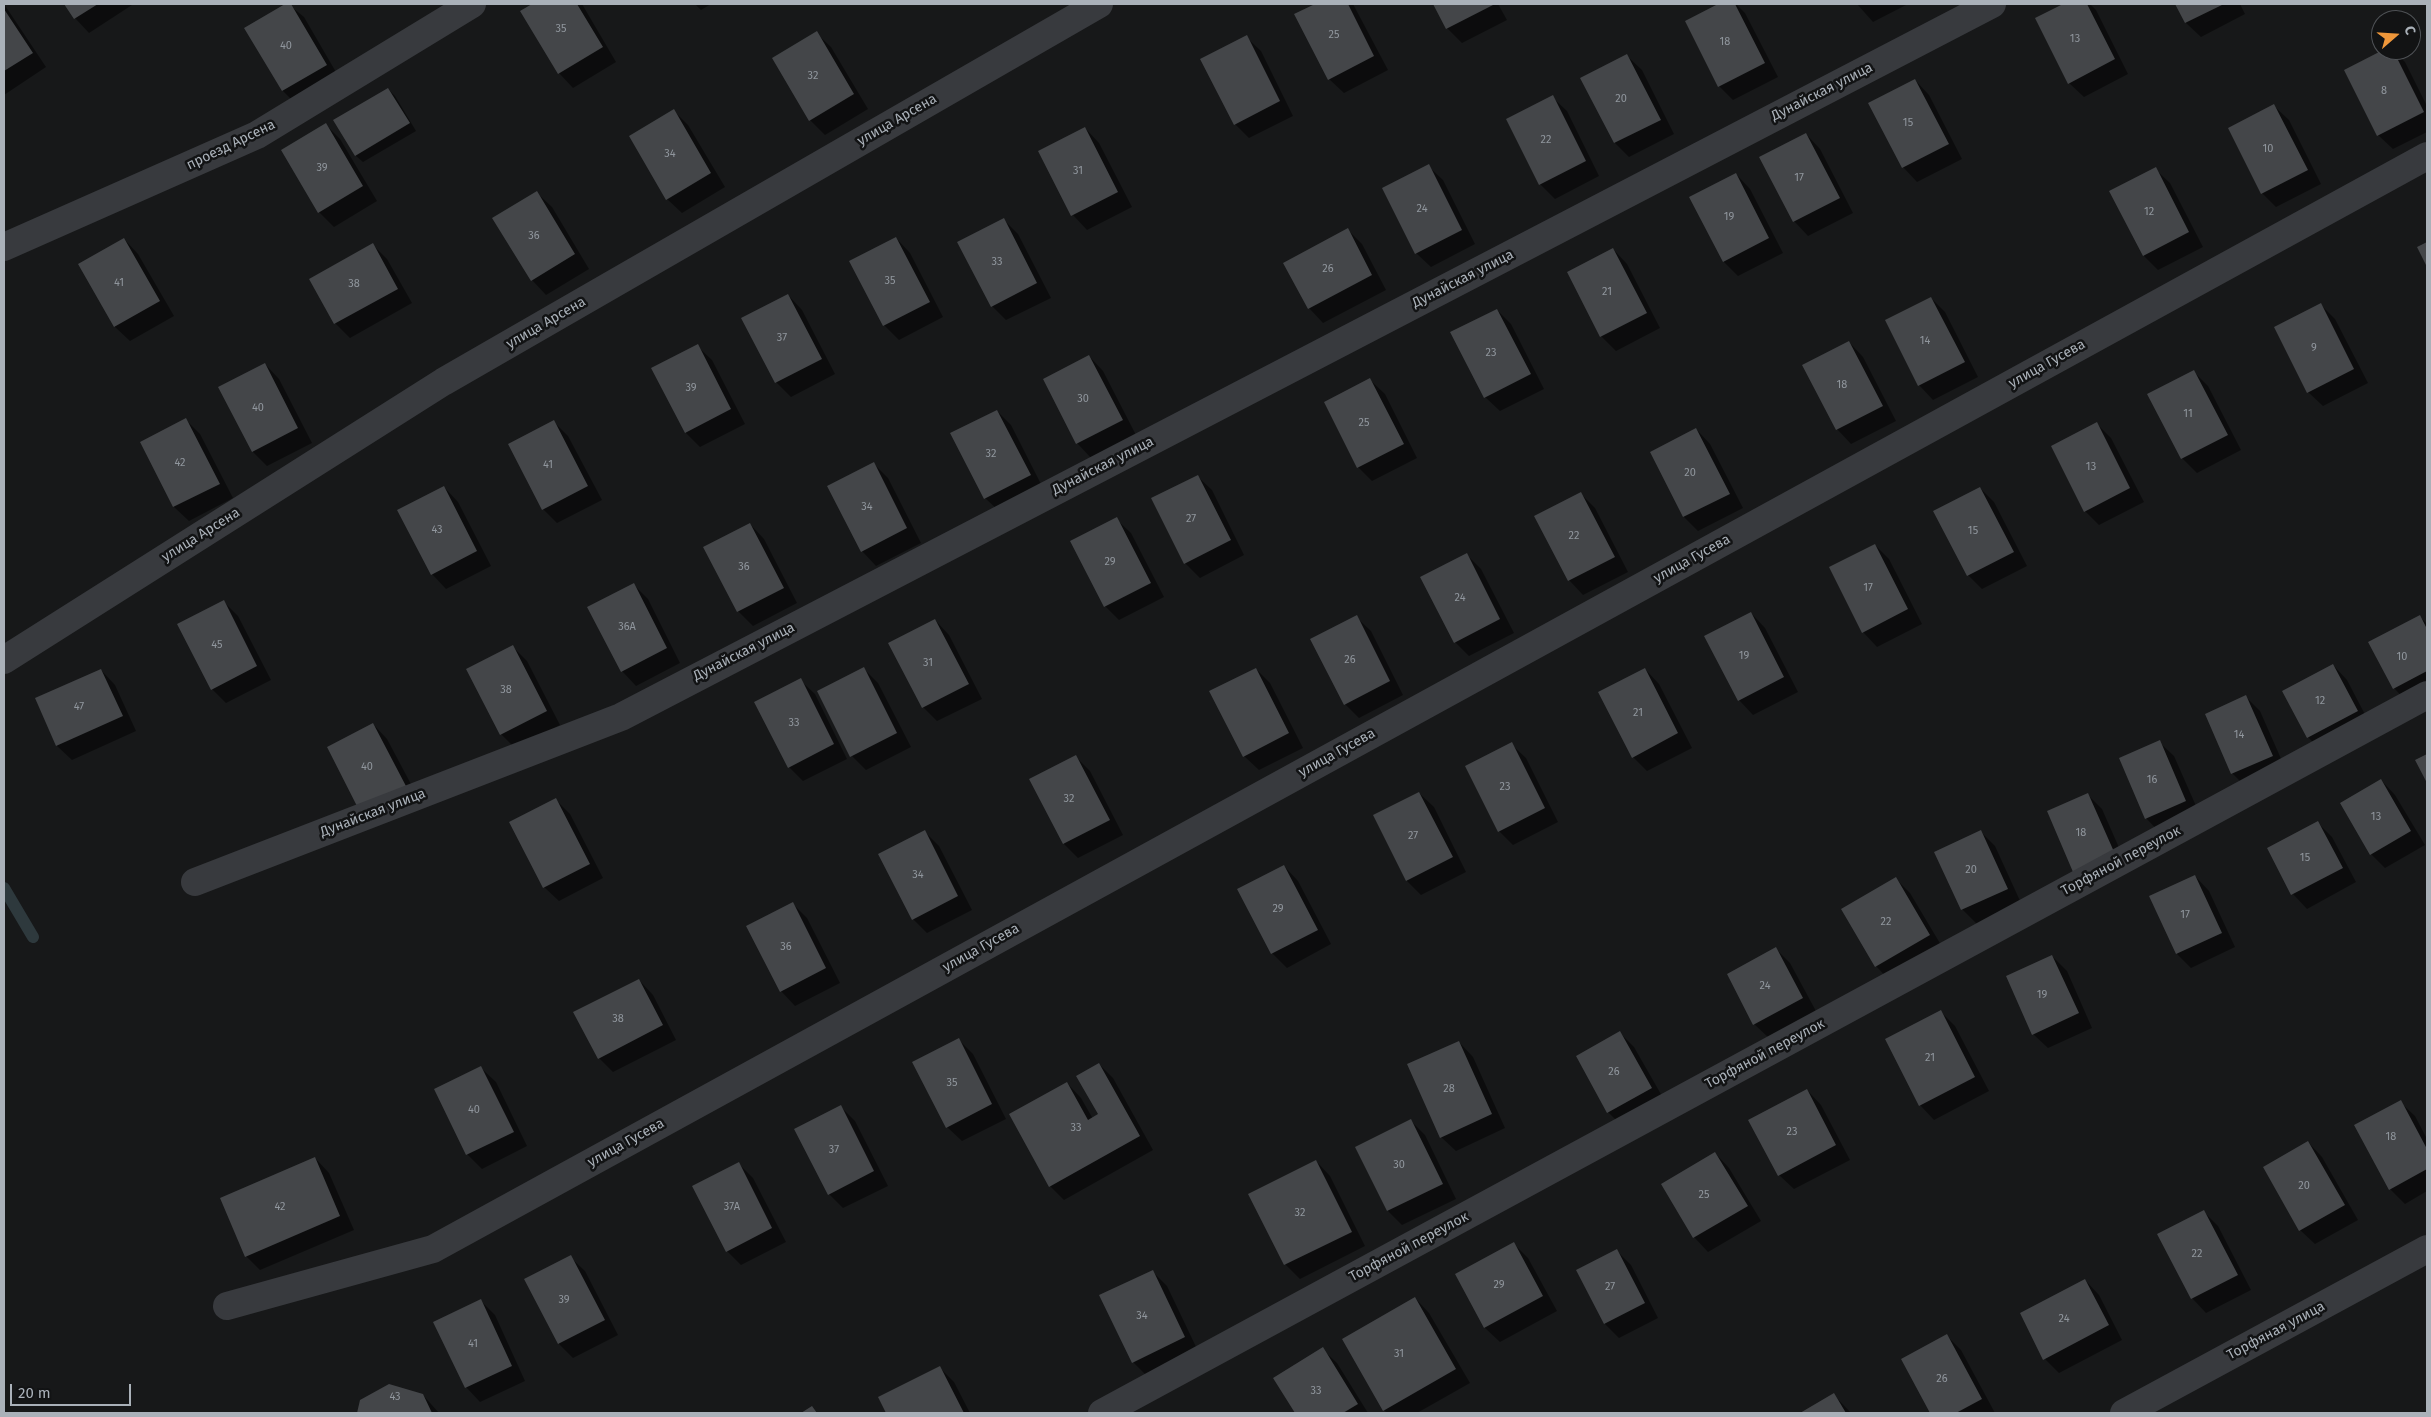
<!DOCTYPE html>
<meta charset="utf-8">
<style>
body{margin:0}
#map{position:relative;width:2431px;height:1417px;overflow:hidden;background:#171819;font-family:"Fira Sans",sans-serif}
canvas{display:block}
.frame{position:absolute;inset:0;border:5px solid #aab1b9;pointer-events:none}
.north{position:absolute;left:2371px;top:10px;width:50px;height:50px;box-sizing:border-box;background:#121314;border:1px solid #4f5256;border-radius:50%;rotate:71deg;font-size:14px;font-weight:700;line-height:20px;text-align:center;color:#aab1b9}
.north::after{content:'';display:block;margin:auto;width:18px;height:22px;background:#ef973a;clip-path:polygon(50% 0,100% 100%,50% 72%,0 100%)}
.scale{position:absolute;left:10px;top:1384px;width:121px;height:22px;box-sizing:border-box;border:2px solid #aab1b9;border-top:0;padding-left:6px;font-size:15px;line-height:18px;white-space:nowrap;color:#aab1b9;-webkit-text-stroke:4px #121314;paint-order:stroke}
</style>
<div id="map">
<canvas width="2431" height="1417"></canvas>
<div class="frame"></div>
<div class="north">С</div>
<div class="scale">20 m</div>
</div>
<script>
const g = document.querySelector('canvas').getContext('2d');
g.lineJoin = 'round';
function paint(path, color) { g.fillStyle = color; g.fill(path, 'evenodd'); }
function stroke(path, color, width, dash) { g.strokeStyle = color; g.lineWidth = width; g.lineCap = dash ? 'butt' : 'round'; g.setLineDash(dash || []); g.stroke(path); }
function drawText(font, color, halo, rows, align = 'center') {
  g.font = font + ' "Fira Sans",sans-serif'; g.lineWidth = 5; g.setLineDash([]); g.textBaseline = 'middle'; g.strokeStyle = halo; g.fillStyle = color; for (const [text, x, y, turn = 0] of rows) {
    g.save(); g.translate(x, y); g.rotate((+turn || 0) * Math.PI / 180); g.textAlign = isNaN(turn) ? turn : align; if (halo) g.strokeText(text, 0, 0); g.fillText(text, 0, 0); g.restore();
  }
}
paint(new Path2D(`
 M4,4L46,67L4,95Z
 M65,4H131L132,5L89,33L75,18Z
 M288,4L304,17L340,79L297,105L283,91L246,29Z
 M535,4H582L616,62L573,88L559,73L522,11Z
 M695,4H711L701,10Z
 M1318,4H1353L1388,70L1344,93L1329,79L1296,15Z
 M1435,4H1498L1507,20L1462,43L1447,28Z
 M1721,4H1736L1745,13L1778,77L1733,100L1719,86L1686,22Z
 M1857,4H1908L1873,22Z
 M2066,4H2090L2096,10L2128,74L2084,97L2069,83L2037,19Z
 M2176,4H2240L2245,14L2201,37L2186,23Z
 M816,33L831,47L868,109L825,135L810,120L773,58Z
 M1246,37L1261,51L1293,116L1249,138L1235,124Z
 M2386,50H2393L2405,62L2427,106V132L2393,149L2378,135Z
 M1627,56L1642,70L1674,134L1629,157L1615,143L1582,79Z
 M1915,80L1929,95L1962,159L1917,182L1903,167Z
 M388,89L395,96L416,131L363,162L356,156L335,121Z
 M1552,97L1567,111L1599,176L1555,199L1540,184Z
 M2274,106L2289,120L2321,184L2276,207L2262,193Z
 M674,111L688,125L725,187L682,213L667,199Z
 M326,125L340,139L377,201L334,227L319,212L282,150Z
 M1085,128L1099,143L1132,207L1087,230L1073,215L1039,151Z
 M1806,134L1820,149L1853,213L1808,236L1794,221L1761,157Z
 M1428,166L1443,180L1475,244L1431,267L1416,253Z
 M2155,169L2170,183L2203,247L2158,270L2144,256Z
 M1736,174L1750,189L1783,253L1738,276L1724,262L1691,197Z
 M537,193L552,207L589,269L546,295L532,280Z
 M1003,219L1018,234L1051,298L1006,320L992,306Z
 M1348,230L1362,244L1386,290L1323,323L1309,308Z
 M896,238L910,253L943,317L899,340L884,325Z
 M124,239L138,254L174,316L130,341L115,327L80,264Z
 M372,244L387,259L412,303L350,338L335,323L310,279Z
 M1613,249L1627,264L1660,328L1616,351L1601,336Z
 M788,295L802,310L835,374L791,397L776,382Z
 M1931,298L1945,312L1978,377L1933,400L1919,385Z
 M2321,305L2335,319L2368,383L2323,406L2308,392Z
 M1497,310L1511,324L1544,389L1500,411L1485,397Z
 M1849,342L1863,357L1896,421L1851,444L1837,429Z
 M697,346L712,360L745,424L700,447L686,433L653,368Z
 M1089,356L1103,371L1136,435L1091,458L1077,443Z
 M265,364L279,379L312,443L267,466L253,452Z
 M2194,372L2208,386L2241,450L2197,473L2182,458L2149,394Z
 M1370,380L1385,394L1417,458L1372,481L1358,467Z
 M997,411L1011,425L1044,490L1000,512L985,498Z
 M186,420L200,434L233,498L189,521L174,507L141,443Z
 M554,422L568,436L602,500L557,523L543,509Z
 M2097,424L2111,438L2144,502L2099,525L2085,511Z
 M1696,429L1710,444L1743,508L1698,531L1684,517L1651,452Z
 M874,464L888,478L921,543L876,566L862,551Z
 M1197,476L1212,490L1244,555L1200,578L1185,563Z
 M444,487L458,502L491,566L446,589L432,574Z
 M1980,488L1994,502L2027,566L1982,589L1968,575Z
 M1581,494L1595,508L1628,572L1583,595L1569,580L1536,516Z
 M1116,519L1131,533L1164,597L1119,620L1105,606Z
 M750,524L764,539L797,603L753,626L738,611Z
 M1875,545L1889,559L1922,624L1877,647L1863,632Z
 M1467,555L1481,569L1514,633L1469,656L1455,642Z
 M633,584L648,599L680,663L636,686L622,671Z
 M224,602L238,616L271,680L226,703L212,689Z
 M1751,613L1765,628L1798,692L1753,715L1739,700Z
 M2419,616L2427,624V693L2408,703L2394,688Z
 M1356,617L1371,631L1403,695L1359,718L1345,704Z
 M935,620L949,635L982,699L937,721L923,707Z
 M513,647L527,661L560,725L515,748L501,734Z
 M2333,665L2347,680L2371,726L2322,752L2308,737Z
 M864,669L878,683L911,747L866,770L852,756Z
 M1256,669L1270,683L1303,748L1259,770L1244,756Z
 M1645,669L1659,684L1692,748L1647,771L1633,757Z
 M101,670L115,685L136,731L72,760L57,746L36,699Z
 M800,680L815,694L847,759L803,781L789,767Z
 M2246,697L2260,711L2286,770L2247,788L2232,773Z
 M373,724L387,739L421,803L376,826Z
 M2159,742L2174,756L2200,815L2160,833L2146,818Z
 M1511,744L1526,758L1558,822L1513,845L1499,831Z
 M1076,757L1090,771L1123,835L1078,858L1064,844Z
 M2381,780L2395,795L2425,845L2385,868L2371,854Z
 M1419,793L1434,807L1466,872L1421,895L1407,881L1374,816Z
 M2088,795L2102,809L2128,868L2089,886Z
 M556,800L570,814L603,878L559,901L544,887Z
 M2318,823L2332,837L2356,882L2307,909L2293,894L2268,849Z
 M925,832L939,846L972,910L927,933L913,919Z
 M1981,832L1995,846L2021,903L1977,924L1962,909Z
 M1284,866L1298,881L1331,944L1287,968L1272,953Z
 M2195,876L2209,891L2235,947L2191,968L2177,954Z
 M1896,879L1910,893L1944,950L1890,981L1876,966Z
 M793,904L807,918L840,983L795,1006L781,991Z
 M1776,949L1790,963L1817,1013L1769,1038L1754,1024Z
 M2052,956L2067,971L2092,1028L2048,1048L2033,1034Z
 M639,980L653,995L676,1040L613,1072L599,1058Z
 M1941,1012L1955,1026L1989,1091L1934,1120L1920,1105Z
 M1620,1033L1634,1047L1666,1103L1623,1127L1608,1112L1578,1056Z
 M959,1040L973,1054L1006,1119L962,1141L947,1127Z
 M1459,1042L1473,1057L1505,1128L1456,1151L1441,1137Z
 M1099,1064L1113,1078L1153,1150L1064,1200L1050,1186L1067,1083L1081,1098L1093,1119L1099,1115Z
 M481,1068L496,1082L527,1146L482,1169L467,1154Z
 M1807,1090L1821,1105L1850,1160L1794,1189L1779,1175Z
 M2400,1102L2415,1116L2427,1139V1191L2405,1204L2390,1189Z
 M841,1107L855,1121L888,1186L843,1208L829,1194Z
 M1411,1121L1425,1135L1456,1199L1402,1225L1388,1211L1357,1147Z
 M2308,1142L2322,1157L2358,1220L2315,1244L2300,1230Z
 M1715,1153L1729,1168L1761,1221L1708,1252L1694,1237Z
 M315,1158L329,1173L354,1230L260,1270L246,1256Z
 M1316,1161L1330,1176L1365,1246L1300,1279L1286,1265L1250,1194Z
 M739,1164L753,1178L786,1242L741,1265L727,1251Z
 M2203,1211L2218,1226L2251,1290L2206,1313L2192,1298Z
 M1514,1244L1528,1258L1557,1311L1500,1342L1485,1328L1457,1275Z
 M1617,1251L1631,1265L1658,1318L1619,1338L1605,1324L1577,1271Z
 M570,1257L585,1271L618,1335L573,1358L559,1344L526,1279Z
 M1152,1271L1167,1286L1198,1351L1147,1376L1133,1362Z
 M2085,1280L2099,1295L2122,1340L2059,1373L2045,1359Z
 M1415,1298L1429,1313L1470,1383L1417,1413H1387L1384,1410Z
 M481,1301L495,1315L525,1381L480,1402L466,1387Z
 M1947,1336L1961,1350L1995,1413H1932L1903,1360Z
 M1322,1349L1337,1363L1368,1413H1297L1275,1378Z
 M939,1367L954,1382L970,1413H887L879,1398Z
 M423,1395L439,1413H358L361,1401Z
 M1834,1395L1851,1413H1802Z`), '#0007');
stroke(new Path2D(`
 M4,888L33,937`), '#2e393d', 12);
paint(new Path2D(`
 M64,4H98L74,19Z
 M285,4H291L327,65L282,91L244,28Z
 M532,4H577L603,47L558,74L520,11Z
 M1315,4H1348L1374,56L1328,80L1294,14Z
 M1433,4H1492L1493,5L1446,29Z
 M1718,4H1735L1765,63L1718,87L1685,21Z
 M2063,4H2087L2115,59L2068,84L2035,18Z
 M2175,4H2224L2185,23Z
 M4,9L33,53L4,71Z
 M817,31L854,94L809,121L772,58Z
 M1247,35L1280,101L1234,125L1200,59Z
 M2383,50H2393L2424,112L2377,136L2344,70Z
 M1627,54L1661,120L1614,143L1580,78Z
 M1915,79L1949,144L1902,168L1868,103Z
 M388,88L410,123L355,156L333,120Z
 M1553,95L1586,161L1539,185L1506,119Z
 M2274,104L2308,170L2261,194L2228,128Z
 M674,109L711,173L666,200L629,136Z
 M326,123L363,186L318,213L281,150Z
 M1085,127L1118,192L1071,216L1038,151Z
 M1806,133L1840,198L1793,222L1759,157Z
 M1429,164L1462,230L1415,254L1382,188Z
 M2156,167L2189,232L2143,256L2109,191Z
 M1736,173L1769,238L1723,262L1689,197Z
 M537,191L575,254L531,281L492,218Z
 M1004,218L1037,283L991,307L957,242Z
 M1348,228L1372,275L1308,309L1283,263Z
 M896,237L930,302L883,326L849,261Z
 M124,238L160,301L114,327L78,264Z
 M2427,242V267L2417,247Z
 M373,243L398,289L334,324L309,279Z
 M1613,248L1647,313L1600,337L1567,272Z
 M788,294L822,359L775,383L741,318Z
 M1931,297L1965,362L1918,386L1885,320Z
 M2321,303L2354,369L2307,393L2274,327Z
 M1497,309L1531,374L1484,398L1450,332Z
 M1849,341L1883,406L1836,430L1802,365Z
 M698,344L731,409L685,433L651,368Z
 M1089,355L1123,420L1076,444L1043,379Z
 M265,363L298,428L252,452L218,387Z
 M2194,370L2228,435L2181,459L2147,394Z
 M1370,378L1404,444L1357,468L1324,402Z
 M997,410L1031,475L984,499L950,433Z
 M186,418L220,484L173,507L140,442Z
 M554,420L588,486L542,510L508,444Z
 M2097,422L2130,488L2084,512L2051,446Z
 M1696,428L1730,494L1683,517L1650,452Z
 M874,462L907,528L861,552L827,486Z
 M1198,475L1231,540L1184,564L1151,498Z
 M444,486L477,551L431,575L397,510Z
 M1980,487L2014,552L1967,576L1933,511Z
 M1581,492L1615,557L1568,581L1534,516Z
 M1117,517L1151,583L1104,607L1070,541Z
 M750,523L784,588L737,612L703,547Z
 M1875,544L1908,609L1862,633L1829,567Z
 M1467,553L1500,619L1454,643L1420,577Z
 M634,583L667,648L621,672L587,607Z
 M224,600L257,666L211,690L177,624Z
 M1751,612L1784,677L1738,701L1704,636Z
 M1357,615L1390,681L1344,705L1310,639Z
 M2420,615L2427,629V671L2393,689L2368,642Z
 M935,619L969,684L922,708L888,643Z
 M513,645L547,711L500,735L466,669Z
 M2333,664L2358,711L2307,738L2282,691Z
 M864,667L897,733L850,757L817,691Z
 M1256,668L1289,733L1243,757L1209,691Z
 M1645,668L1678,733L1632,758L1598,692Z
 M101,669L123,716L56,746L35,698Z
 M801,678L834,744L788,768L754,702Z
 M2246,695L2273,756L2231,774L2205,714Z
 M373,723L407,788L360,812L327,747Z
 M2160,740L2186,801L2145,819L2119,758Z
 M1512,742L1545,808L1498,832L1465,766Z
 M2427,754V783L2415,760Z
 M1076,755L1110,820L1063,844L1029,779Z
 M2381,779L2411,831L2370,855L2340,803Z
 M1419,792L1453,857L1406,881L1373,815Z
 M2088,793L2115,854L2073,872L2047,811Z
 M556,798L590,864L543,888L509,822Z
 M2318,821L2343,868L2291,895L2267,848Z
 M925,830L958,896L912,920L878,854Z
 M1981,830L2008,889L1961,910L1934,852Z
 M1284,865L1318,930L1271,954L1237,889Z
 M2195,875L2222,933L2176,954L2149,896Z
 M1896,877L1930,935L1875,967L1841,909Z
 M793,902L826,968L780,992L746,926Z
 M1776,947L1803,998L1753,1025L1727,974Z
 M2052,955L2079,1013L2032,1035L2006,976Z
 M639,979L663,1025L598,1059L573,1012Z
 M1941,1010L1975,1077L1919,1106L1885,1039Z
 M1620,1031L1652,1088L1607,1113L1576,1056Z
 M959,1038L992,1104L946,1128L912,1062Z
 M1459,1041L1492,1114L1440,1138L1407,1064Z
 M1099,1063L1140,1136L1049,1187L1009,1114L1067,1082L1088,1120L1098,1114L1076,1076Z
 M481,1066L514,1132L466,1155L434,1089Z
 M1807,1089L1836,1145L1778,1176L1748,1120Z
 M2401,1100L2427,1149V1169L2389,1190L2354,1125Z
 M841,1105L874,1171L828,1195L794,1129Z
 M1411,1119L1443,1184L1387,1211L1355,1147Z
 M2308,1141L2345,1205L2299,1231L2263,1167Z
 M1715,1152L1748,1206L1693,1238L1661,1184Z
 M315,1157L340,1216L245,1257L220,1198Z
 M1316,1160L1352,1232L1284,1265L1248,1194Z
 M739,1162L772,1228L726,1252L692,1186Z
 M2204,1210L2238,1275L2191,1299L2157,1234Z
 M1514,1242L1543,1296L1484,1328L1455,1274Z
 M1617,1249L1645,1303L1604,1324L1576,1270Z
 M571,1255L605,1320L558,1344L524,1279Z
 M1153,1270L1185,1337L1132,1363L1099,1295Z
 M2085,1279L2109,1325L2043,1360L2020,1313Z
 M1415,1297L1456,1369L1383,1411L1342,1339Z
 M481,1299L512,1366L465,1388L433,1322Z
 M1947,1334L1982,1399L1956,1413H1930L1901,1359Z
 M1323,1347L1358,1404L1343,1413H1295L1273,1378Z
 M940,1366L964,1413H886L878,1397Z
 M389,1384L423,1394L432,1413H357L360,1400Z
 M1834,1393L1846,1413H1800Z
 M812,1406L817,1413H801Z`), '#444649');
stroke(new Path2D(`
 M4,247L257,135L472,4
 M4,660L443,382L1099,4
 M195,882L621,717L1992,4
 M227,1306L433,1249L2427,156
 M1102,1413L2427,695
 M2124,1413L2427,1249`), '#383a3e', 28);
drawText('11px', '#90969d', null, [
 ["35",561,29],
 ["25",1334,35],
 ["13",2075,39],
 ["18",1725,42],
 ["40",286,46],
 ["32",813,76],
 ["8",2384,91],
 ["20",1621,99],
 ["15",1908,123],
 ["22",1546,140],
 ["10",2268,149],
 ["34",670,154],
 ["39",322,168],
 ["31",1078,171],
 ["17",1799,178],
 ["24",1422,209],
 ["12",2149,212],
 ["19",1729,217],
 ["36",534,236],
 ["33",997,262],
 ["26",1328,269],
 ["35",890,281],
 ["41",119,283],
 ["38",354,284],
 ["21",1607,292],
 ["37",782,338],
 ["14",1925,341],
 ["9",2314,348],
 ["23",1491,353],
 ["18",1842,385],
 ["39",691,388],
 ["30",1083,399],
 ["40",258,408],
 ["11",2188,414],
 ["25",1364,423],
 ["32",991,454],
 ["42",180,463],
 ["41",548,465],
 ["13",2091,467],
 ["20",1690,473],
 ["34",867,507],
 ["27",1191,519],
 ["43",437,530],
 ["15",1973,531],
 ["22",1574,536],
 ["29",1110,562],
 ["36",744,567],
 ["17",1868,588],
 ["24",1460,598],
 ["36А",627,627],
 ["45",217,645],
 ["19",1744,656],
 ["10",2402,657],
 ["26",1350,660],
 ["31",928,663],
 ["38",506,690],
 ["12",2320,701],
 ["47",79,707],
 ["21",1638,713],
 ["33",794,723],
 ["14",2239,735],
 ["40",367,767],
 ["16",2152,780],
 ["23",1505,787],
 ["32",1069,799],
 ["13",2376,817],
 ["18",2081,833],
 ["27",1413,836],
 ["15",2305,858],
 ["20",1971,870],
 ["34",918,875],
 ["29",1278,909],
 ["17",2185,915],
 ["22",1886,922],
 ["36",786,947],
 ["24",1765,986],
 ["19",2042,995],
 ["38",618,1019],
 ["21",1930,1058],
 ["26",1614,1072],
 ["35",952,1083],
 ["28",1449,1089],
 ["40",474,1110],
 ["33",1076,1128],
 ["23",1792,1132],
 ["18",2391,1137],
 ["37",834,1150],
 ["30",1399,1165],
 ["20",2304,1186],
 ["25",1704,1195],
 ["42",280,1207],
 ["37А",732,1207],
 ["32",1300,1213],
 ["22",2197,1254],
 ["29",1499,1285],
 ["27",1610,1287],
 ["39",564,1300],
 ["34",1142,1316],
 ["24",2064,1319],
 ["41",473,1344],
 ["31",1399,1354],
 ["26",1942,1379],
 ["33",1316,1391],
 ["43",395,1397]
]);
drawText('14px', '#aab1b9', '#121314', [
 ["Дунайская улица",1822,92,-27],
 ["улица Арсена",897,120,-30],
 ["проезд Арсена",231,145,-26],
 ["Дунайская улица",1463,279,-27],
 ["улица Арсена",546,323,-30],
 ["улица Гусева",2047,364,-29],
 ["Дунайская улица",1103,466,-27],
 ["улица Арсена",201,535,-32],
 ["улица Гусева",1692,559,-29],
 ["Дунайская улица",744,652,-27],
 ["улица Гусева",1337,753,-29],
 ["Дунайская улица",373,813,-21],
 ["Торфяной переулок",2121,861,-28],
 ["улица Гусева",981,948,-29],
 ["Торфяной переулок",1765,1054,-28],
 ["улица Гусева",626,1143,-29],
 ["Торфяной переулок",1409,1247,-28],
 ["Торфяная улица",2276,1331,-28]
]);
</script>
